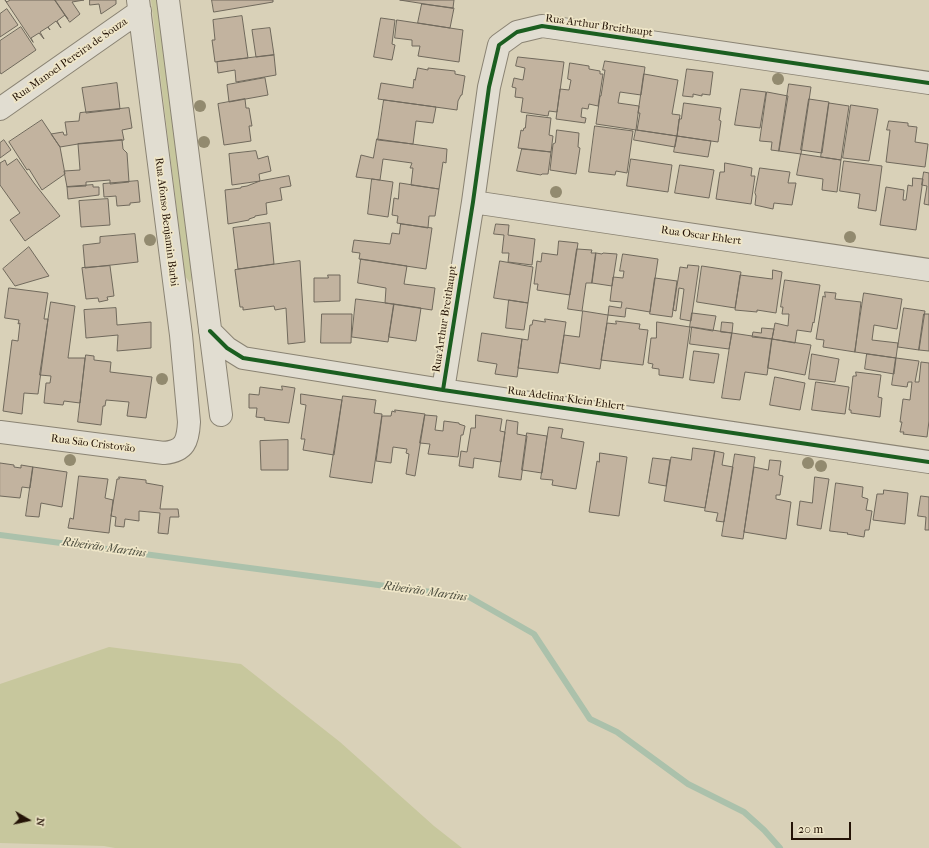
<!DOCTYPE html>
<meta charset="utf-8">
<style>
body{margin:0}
#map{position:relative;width:929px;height:848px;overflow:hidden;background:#d9d1b8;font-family:"IM FELL French Canon",serif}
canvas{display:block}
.north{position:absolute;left:8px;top:800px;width:40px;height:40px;-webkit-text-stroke:3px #efe6c8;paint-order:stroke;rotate:99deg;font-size:11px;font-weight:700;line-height:16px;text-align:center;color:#241306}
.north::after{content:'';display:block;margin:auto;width:14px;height:18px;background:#241306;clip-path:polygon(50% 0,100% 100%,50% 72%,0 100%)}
.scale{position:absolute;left:791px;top:822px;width:60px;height:18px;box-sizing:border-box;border:2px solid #241306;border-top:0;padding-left:5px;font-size:12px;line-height:14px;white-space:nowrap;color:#241306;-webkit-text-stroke:3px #efe6c8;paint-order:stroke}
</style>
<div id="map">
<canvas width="929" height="848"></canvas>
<div class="north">N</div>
<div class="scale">20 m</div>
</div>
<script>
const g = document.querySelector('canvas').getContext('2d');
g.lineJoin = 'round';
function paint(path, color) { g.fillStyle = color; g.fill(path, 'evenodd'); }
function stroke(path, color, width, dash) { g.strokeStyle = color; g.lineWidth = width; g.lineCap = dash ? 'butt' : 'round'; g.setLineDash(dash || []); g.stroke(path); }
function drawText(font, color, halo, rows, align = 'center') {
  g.font = font + ' "IM FELL French Canon",serif'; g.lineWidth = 3.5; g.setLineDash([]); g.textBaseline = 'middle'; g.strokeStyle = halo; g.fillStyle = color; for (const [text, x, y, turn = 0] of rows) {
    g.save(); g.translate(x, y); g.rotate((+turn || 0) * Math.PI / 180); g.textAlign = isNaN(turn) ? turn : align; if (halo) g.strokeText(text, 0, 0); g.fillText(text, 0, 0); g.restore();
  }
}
paint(new Path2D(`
 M151,0H159L193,274L190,283L185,276Z
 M109,647L241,664L340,742L434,826L462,848H115L104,846L0,843V684Z`), '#c7c79d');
stroke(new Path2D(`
 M0,535L469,597L534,634L590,719L617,732L688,784L744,812L764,830L780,848`), '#abc1ab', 6);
const building = new Path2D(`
 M5,0L7,2L10,0H55L68,19L65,15L57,21L61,28L56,21L48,27L50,30L48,27L40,32L44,39L39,33L31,38L33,42Z
 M55,0H84L72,2L80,14L70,22Z
 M90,0H116V4L101,14L99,4L90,5Z
 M212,0H273V2L214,12Z
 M400,0H454L453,8Z
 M422,4L454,8L450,28L418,23Z
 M7,9L18,25L0,37V14Z
 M242,16L248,58L215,62L212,40H215L213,20Z
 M381,18L395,20L392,44L395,45L392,60L374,57Z
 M397,20L463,30L459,62L418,56L420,46H412V40L395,38Z
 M21,27L36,50L1,74L0,72V41Z
 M270,28L274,55L256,57L252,30Z
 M274,55L276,75L236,82L235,70L218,73L217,62Z
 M518,57L564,62L557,112L549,111L548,116L521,112L523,98L515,97L516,88L512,87L514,78L523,80L525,68L516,66Z
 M605,61L645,67L641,95L620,92L618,103L639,106L636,130L596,124L600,96H601L605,70H603Z
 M570,63L589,66V69L600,71V74H603L598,106L589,104L588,109L582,108L581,117L586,118L585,123L556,119L560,89L569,90L571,80L568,79Z
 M418,68L428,70V68L455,71V74L465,76L462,95H461L458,101L457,110L378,99L381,83L413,88L414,79L415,80Z
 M687,69L713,72L710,95L702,94V96L693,94V97L683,96Z
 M644,74L678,80L672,114L680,115L677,136L637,130L640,113H638L639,106Z
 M265,78L268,95L229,102L227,85Z
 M117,83L120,109L86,113L82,88Z
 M789,84L811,87L801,154L779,151Z
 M741,89L766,92L760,128L735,125Z
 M767,92L788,96L779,151L771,150L772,142L760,141Z
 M245,99L246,108H249L252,126H249L251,141L224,145L218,104Z
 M809,99L829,102L822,153L801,150Z
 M384,100L436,107L433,123L416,121L413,144L378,140Z
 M684,103L721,108L719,120L721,121L718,142L677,136L679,119H681Z
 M829,103L849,106L841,160L821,157Z
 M851,105L878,109L869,161L843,158Z
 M129,108L132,128L122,130L124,140L78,144L60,147L51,134L63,132L64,135H67L65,122L79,121L80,113Z
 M527,115L551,118L549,135L553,136L551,152L518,148L521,130L523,131L524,128H525Z
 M42,120L60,147L65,174L42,190L29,169L27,170L9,142Z
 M889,121L908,123V126L917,127L915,142L928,144L925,167L886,162L890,130H887Z
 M595,126L633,131L627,173L616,171L615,175L589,172Z
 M557,130L579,133L578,147L580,148L576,174L550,170L553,144L555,143Z
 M636,130L677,136L675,147L634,140Z
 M677,136L711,141L708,157L674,152Z
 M377,139L447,149L446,163L443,162L439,189L411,185L413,168H410L412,163L383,159L380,180L356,177L361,155L373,158Z
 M4,140L11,150L0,158V143Z
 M122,140L123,149L127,153L129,182L110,184V180L86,182V186L67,187L64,171L80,170L78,144Z
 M522,149L551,152L548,174H542L541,175L517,171Z
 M256,151L258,159L268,156L271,171L259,174L260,181L232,185L229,154Z
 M801,154L841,160L837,192L822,190L823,179L797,175Z
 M17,159L34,183L60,216L25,241L10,220L20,213L0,185V163L5,160L7,165Z
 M631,159L672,165L668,192L627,186Z
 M844,161L882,166L876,211L858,208L860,194L840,191Z
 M725,163L752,168L751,176H755L751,204L716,199L720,172H724Z
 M680,165L714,170L709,198L675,193Z
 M760,168L790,172L788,183H796L792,205L774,203L773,209L755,205L756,196L755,193Z
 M924,172L929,173V205L924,204L927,186L922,185Z
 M289,176L291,186L280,188L282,200L266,203L267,214L255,216V217L249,219V220L228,224L225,190L241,188V187L247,186L260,181Z
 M913,178L923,179L916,230L880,225L886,187L904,190L903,200H906L908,185L912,186Z
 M372,179L393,182L388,217L368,214Z
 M138,181L140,202L130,203V205L117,206L116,196L104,197L103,184Z
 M400,183L439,189L435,216H429L428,228L397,223L398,216L392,215L394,198L398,199Z
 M93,185V187H99V195L68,199L67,187Z
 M108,199L110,225L81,227L79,201Z
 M270,223L274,264L238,269L233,228Z
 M401,224L432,228L426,269L359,259L360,253L352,252L354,240L390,244L392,233L399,234Z
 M496,224L509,225L508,235L535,239L532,265L508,262L509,253H502L504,235L494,234Z
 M135,234L138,262L85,268L83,245L100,243V237Z
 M559,241L578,243L570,295L537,290L538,284H534L537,261L541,262L542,253L557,255Z
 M29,247L49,276L15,286L3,269Z
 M577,249L592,250L591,253H596L592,283H586L582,311L568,309Z
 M596,253L602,254L603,253L617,254L612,286L592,283Z
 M623,254L658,259L650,312L626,308L625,317L608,315L609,306L621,308L622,302L610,301L613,277L623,278L624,271H620Z
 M361,259L407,266L404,284L435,288L432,310L385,303L386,288L358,283Z
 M300,261L305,342L288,344L286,308L275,310L274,306L243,310V307H240L235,270Z
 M500,261L533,267L528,303L494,298Z
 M688,265L699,266L691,321L680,319L684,289L679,288L676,311L673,310L680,267L687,268Z
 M110,266L114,296L107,297L108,300L99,302L98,298L86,299L82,268Z
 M702,266L741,272L735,308L697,302Z
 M773,270L782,272L776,313L757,310V312L735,310L740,275L772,279Z
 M328,275H340V301L314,302V278H328Z
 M655,278L677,281L672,317L650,314Z
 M785,280L820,285L814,323L813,322L811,332L797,330L795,343L772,339L775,323L788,326L789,314H782L783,307H781Z
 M9,288L48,293L44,319H48L38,394L24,393L22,414L3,411L12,340L18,341L20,323L18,324L19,320L5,318Z
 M825,292L836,293L835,299L861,302L855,352L823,347L824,340L816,339L823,296L825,297Z
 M864,293L902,299L897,329L874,325L872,340L898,343L896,358L855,352Z
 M356,299L394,304L388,342L352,337Z
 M509,300L528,303L524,330L506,328Z
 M51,302L75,306L68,358H85L80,403L64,401L63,405L44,403L46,383H50L51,376L40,375Z
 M394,304L421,308L416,341L389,337Z
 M116,308L117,325L151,322V348L117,351L118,335L86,338L84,310Z
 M904,308L925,311L919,350L898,347Z
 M583,311L608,315L600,369L560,363L564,335L579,337Z
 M692,313L716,316L713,331L690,327Z
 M322,314H352L351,343H321Z
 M924,314H929V351L919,350Z
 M545,319L566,322L558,373L518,368L522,339L528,340L530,325H532L533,320L545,322Z
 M616,321L640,324L639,329L648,330L643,365L601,360L607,323L616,324Z
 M657,322L690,327L683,378L659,375V369L652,368L653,364L648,363L651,338H656Z
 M722,322L733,323L732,333L721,332Z
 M692,327L732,333L729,349L690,344Z
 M762,328L774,329L772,339L752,337L753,332L761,333Z
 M482,333L522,339L517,377L495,374L497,364L478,361Z
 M732,333L772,339L767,375L745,372L740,400L722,398Z
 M772,339L811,345L805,375L768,368Z
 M694,351L719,354L714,383L690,380Z
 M812,354L839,359L835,382L809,379Z
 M867,354L896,358L894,374L865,369Z
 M86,355L94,356V360L111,362L110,372L152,377L146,418L127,416L129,402L106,400L105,406H103L101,425L78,422Z
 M896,358L919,361L915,382H919L921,362L929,363V421L927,437L903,434L904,432H900L902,422H900L903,399L910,400L912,382H908L907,387L892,385Z
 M856,372L881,375L878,397L882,398L880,417L851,413V410H849L853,376H856Z
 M775,377L805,383L800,410L770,405Z
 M816,382L849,387L845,414L812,410Z
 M282,386L295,388L289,423L264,420L265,418L256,417L257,408H249V394L259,395L260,387L282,390Z
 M301,394L342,400L334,455L303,450L305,439H301L306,405L301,404Z
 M343,396L376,400L374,413L382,414L372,483L330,477Z
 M395,410L425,414L415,476L406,474L409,454L406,453L407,449L393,447L391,463L376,461L382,416H391L392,411L395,412Z
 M425,415L437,416L435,430L443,431L444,421L459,423V424L465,426L463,435H461L458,457L428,454L430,444L420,443Z
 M476,415L502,419L500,431L505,432L501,462L474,458L473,468L459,466L461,451L467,452L471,428H475Z
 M507,420L518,422L517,434L527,436L521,480L499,477Z
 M549,427L563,429L561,438L584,442L576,489L552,485L553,480L541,479Z
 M527,433L547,436L542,473L522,470Z
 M288,440V470H261L260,441Z
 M693,448L715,451L705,508L664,501L671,457L691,460Z
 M715,451L724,453L722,465L733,467L724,522L716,521L718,513L705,511Z
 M600,453L627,457L619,516L589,512L597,461L599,462Z
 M735,454L755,457L743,539L722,536Z
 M653,458L670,460L666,486L649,483Z
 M770,460L781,461L779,475L783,476L780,495H776V499L791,502L786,539L744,532L754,467L768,470Z
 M0,463L14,465V467L21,468V465L33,467L30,488L22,487L20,498L0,496Z
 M33,467L67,472L62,507L41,503L39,517L26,516Z
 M79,476L108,479L105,498L113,500L109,533L68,528L70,518L73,519Z
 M119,477L146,480V483L163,486L160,509H178L179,517H170L168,534L158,533L160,513L139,511V521L125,519L124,527L115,526L116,517L111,516L117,479H119Z
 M815,477L829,479L821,529L797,525L800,501L812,503Z
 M836,483L863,487L862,497L868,499L866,510L872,511L869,530H865L864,537L847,534L848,533L830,531Z
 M884,490L908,493L905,524L873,520L877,494H883Z
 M921,496L929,497V530H925L926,517L918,516Z`);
paint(building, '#c2b39f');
stroke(building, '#70695c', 1);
const street = new Path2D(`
 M168,0L221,415
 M0,109L140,11
 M473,202L929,270
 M210,331L227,348L243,358L443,390L929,462
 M443,390L473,202L489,87L499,45L517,32L542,26L929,83
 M0,432L164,453C185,451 188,441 189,422L181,335L138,0`);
stroke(street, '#8a8373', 24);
stroke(street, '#e1ddd1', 22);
stroke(new Path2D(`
 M210,331L227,348L243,358L443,390L929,462
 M443,390L473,202L489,87L499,45L517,32L542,26L929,83`), '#1b5e20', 4);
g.fillStyle = '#928a6f';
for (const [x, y] of [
 [778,79],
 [200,106],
 [204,142],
 [556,192],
 [850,237],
 [150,240],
 [162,379],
 [70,460],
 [808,463],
 [821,466]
]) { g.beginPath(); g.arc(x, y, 6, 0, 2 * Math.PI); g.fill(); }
drawText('11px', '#241306', '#efe6c8', [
 ["Rua Arthur Breithaupt",599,26,8],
 ["Rua Manoel Pereira de Souza",70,60,-35],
 ["Rua Afonso Benjamin Barbi",166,222,83],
 ["Rua Oscar Ehlert",701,236,8],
 ["Rua Arthur Breithaupt",445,319,-81],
 ["Rua Adelina Klein Ehlert",566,399,8],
 ["Rua São Cristovão",93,444,7]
]);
drawText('italic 12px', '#4c4d3e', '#efe6c8', [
 ["Ribeirão Martins",104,548,8],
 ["Ribeirão Martins",425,592,8]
]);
</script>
